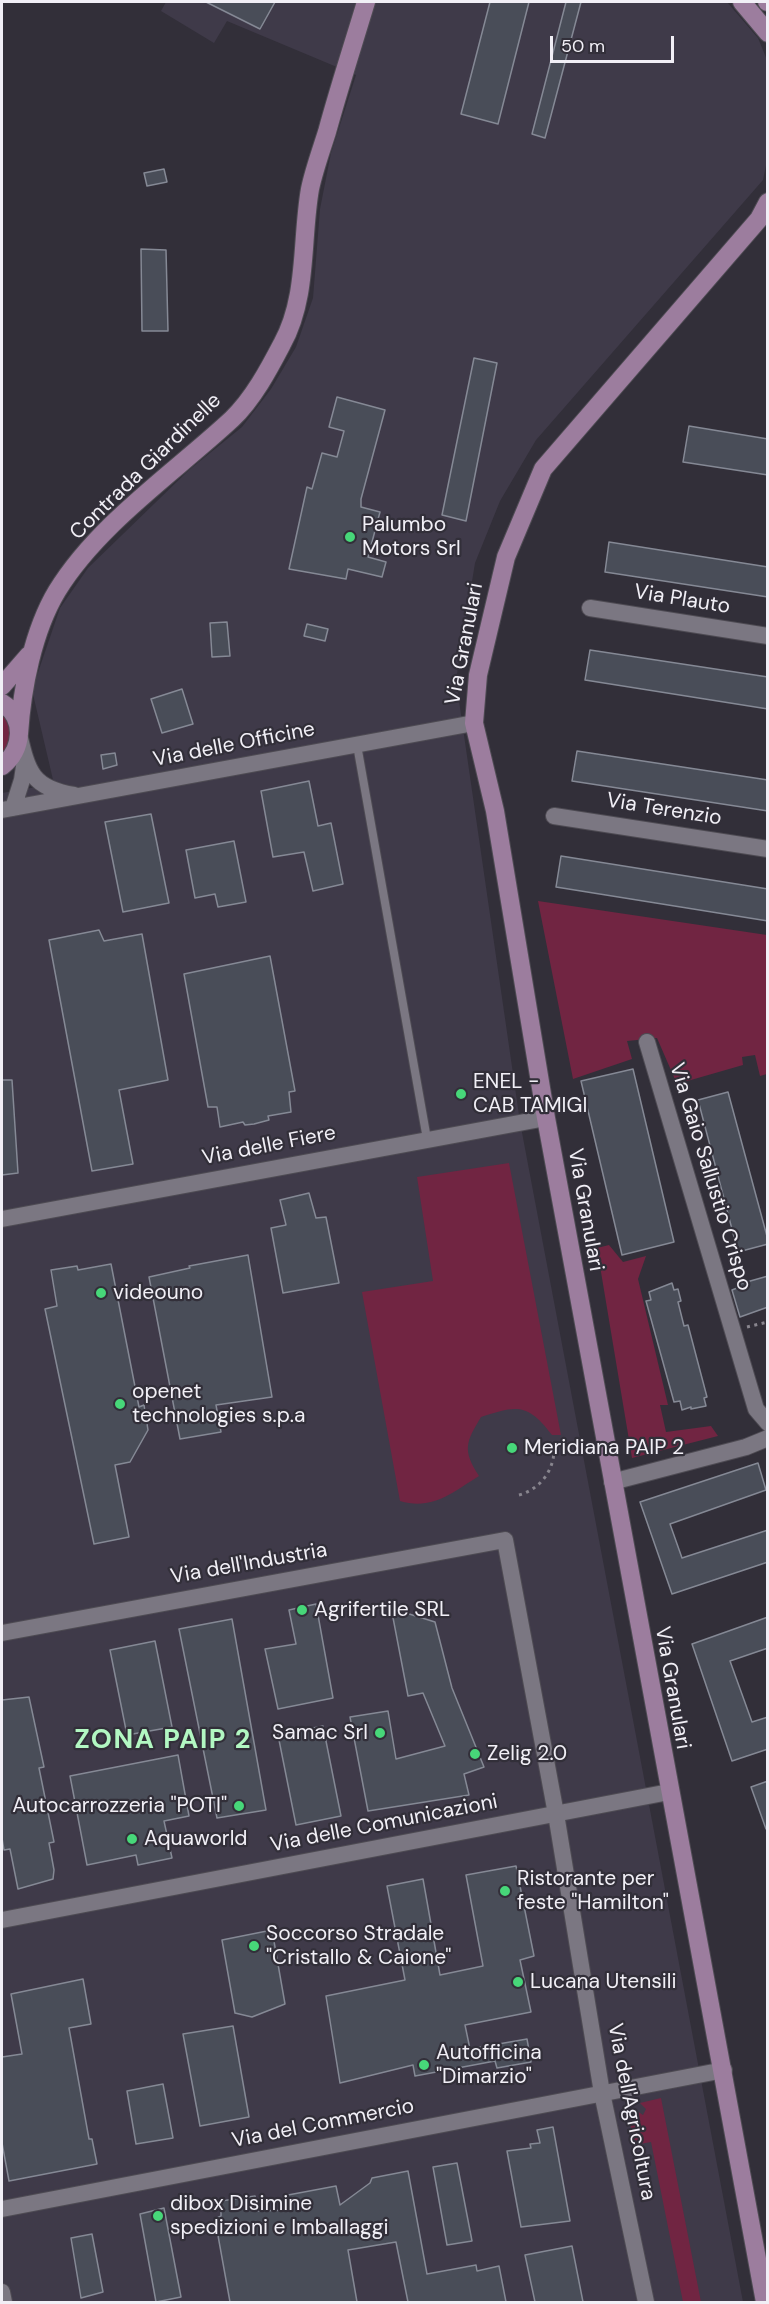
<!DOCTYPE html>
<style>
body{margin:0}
#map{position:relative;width:769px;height:2304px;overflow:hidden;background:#322f39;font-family:"DM Sans",sans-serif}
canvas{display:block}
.frame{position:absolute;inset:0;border:3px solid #f1eff6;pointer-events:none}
.scale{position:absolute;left:550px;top:36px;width:124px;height:27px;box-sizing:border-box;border:3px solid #f1eff6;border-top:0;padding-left:8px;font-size:18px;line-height:21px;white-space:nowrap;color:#f1eff6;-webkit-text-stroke:4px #322f39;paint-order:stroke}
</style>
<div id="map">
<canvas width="769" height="2304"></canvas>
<div class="frame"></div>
<div class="scale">50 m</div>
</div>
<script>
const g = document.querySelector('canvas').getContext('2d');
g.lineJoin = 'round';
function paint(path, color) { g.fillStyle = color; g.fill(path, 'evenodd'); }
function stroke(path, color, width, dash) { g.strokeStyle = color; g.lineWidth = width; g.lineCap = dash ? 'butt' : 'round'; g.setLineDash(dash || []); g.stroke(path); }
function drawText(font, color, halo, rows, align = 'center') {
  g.font = font + ' "DM Sans",sans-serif'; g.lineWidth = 4.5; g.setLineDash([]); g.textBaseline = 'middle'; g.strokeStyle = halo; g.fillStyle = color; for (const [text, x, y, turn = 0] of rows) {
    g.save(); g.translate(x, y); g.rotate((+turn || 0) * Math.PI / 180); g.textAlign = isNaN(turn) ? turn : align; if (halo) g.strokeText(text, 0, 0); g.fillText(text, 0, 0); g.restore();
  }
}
paint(new Path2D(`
 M166,2H727L758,38L767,60L768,156L763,180L536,440L500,501L475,563L456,680L520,1122L743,2302H2V793L54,784L32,690L60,608L88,568L189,470L242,427L271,389L296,347L313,298L320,209L331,153L356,75L227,21L214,43L161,11Z`), '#3f3a49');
paint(new Path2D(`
 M2,712C13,726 15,743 2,756Z
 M538,901L767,935V1074L760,1076L755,1055L742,1057L743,1065L677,1084L657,1038L627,1041L632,1059L573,1079Z
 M509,1163L561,1435H552C528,1403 517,1405 481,1417C466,1442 462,1450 479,1476C453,1492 432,1511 400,1501L362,1292L433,1281L417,1177Z
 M609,1245L623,1262L646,1256L638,1279L668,1405H660L666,1432L711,1426L718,1436L632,1458L597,1248Z
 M661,2098L701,2302H683L651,2142L634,2145L629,2115L634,2109L643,2115L646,2109L640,2103Z`), '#712542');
const building = new Path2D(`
 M206,2H275L260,29Z
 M490,2H529L498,124L461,114Z
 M566,2H581L545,138L532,134Z
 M164,169L167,182L147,186L144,173Z
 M141,249L166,250L168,331H142Z
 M474,358L497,363L466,521L442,515Z
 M337,397L385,410L361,499V507L380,512L368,557L386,562L382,577L348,569L346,579L289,569L307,487L312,489L322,453L337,457L344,431L329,427Z
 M689,426L768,439V475L683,462Z
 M609,542L768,567V597L605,572Z
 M227,622L230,656L212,657L210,623Z
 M307,624L328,629L325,641L304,636Z
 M590,650L768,677V709L585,680Z
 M182,689L193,724L162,733L151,699Z
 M577,751L768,780V811L572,781Z
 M115,753L117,765L103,769L101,755Z
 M309,781L318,826L331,823L343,884L313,891L304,852L273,857L261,791Z
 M151,814L169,903L123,912L105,822Z
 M234,841L246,902L218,907L215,894L195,898L186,850Z
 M561,856L768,889V921L556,887Z
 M99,930L104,941L142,934L168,1080L119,1090L133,1164L92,1171L49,940Z
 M270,956L295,1091L289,1092L291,1112L268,1116L269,1120L254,1124L245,1125L243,1122L220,1127L217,1107H208L184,974Z
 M633,1069L674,1242L622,1255L581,1081Z
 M2,1080H12L18,1173L2,1175Z
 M728,1092L768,1240V1244L738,1252L698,1100Z
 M309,1193L316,1218L326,1217L339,1283L283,1293L271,1228L286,1225L280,1200Z
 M248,1255L272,1397L216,1405L221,1432L180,1439L149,1277L190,1268L189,1266Z
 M111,1264L139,1407L144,1405L148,1430L130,1462L115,1465L129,1537L94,1544L45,1309L57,1306L51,1270L77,1266L78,1270Z
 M768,1276V1307L740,1317L732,1290L737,1288L736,1285Z
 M672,1283L674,1290L678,1289L681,1301L678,1302L684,1326L688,1325L707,1397L704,1398L706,1406L691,1409V1407L682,1410L680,1401L674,1402L646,1301L651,1300L649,1292Z
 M758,1463L766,1490L670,1524L682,1558L768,1530V1562L672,1594L640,1502Z
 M390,1602L406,1613L435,1622L452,1688L484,1767L464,1774L469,1795L368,1811L350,1717L388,1711L396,1759L445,1746L423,1693L408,1696Z
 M316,1604L333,1698L278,1709L265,1649L296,1644L289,1610Z
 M768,1617V1648L730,1661L752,1722L768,1717V1749L732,1761L692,1644Z
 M232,1619L266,1810L217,1818L179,1629Z
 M155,1641L172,1727L127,1735L110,1650Z
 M29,1697L44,1767L39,1768L54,1842L49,1843L54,1870L53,1879L18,1889L10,1849L4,1850L2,1838V1700Z
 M323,1726L341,1816L296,1825L278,1735Z
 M178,1755L189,1816L164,1821L172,1858L138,1865L136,1855L87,1865L70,1776Z
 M768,1781V1828L766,1829L751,1787Z
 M516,1866L534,1956L520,1960L531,2012L465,2025L470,2049L527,2039L531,2062L497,2068L495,2061L415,2076L413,2065L340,2083L326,1996L405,1980L387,1886L423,1879L440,1975L483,1966L466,1875Z
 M272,1930L285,2004L252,2017L235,2013L222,1940Z
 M83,1979L91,2024L69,2028L89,2139H92L97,2164L9,2181L2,2143V2057L22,2054L11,1994Z
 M233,2026L249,2117L200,2126L183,2034Z
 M163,2084L173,2138L136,2144L127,2091Z
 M553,2127L570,2221L521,2227L507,2151L531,2148L530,2144L540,2143L537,2130Z
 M457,2163L472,2241L447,2245L433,2167Z
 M408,2171L427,2274L476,2265L477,2271L499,2266L506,2302H408L396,2242L348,2250L357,2302H230L215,2219L221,2216V2201L255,2196L258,2211L291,2210L288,2195L336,2186L340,2205L370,2183L372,2178Z
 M164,2208L181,2297L156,2302L140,2214Z
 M92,2234L103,2292L81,2298L71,2238Z
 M572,2246L583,2302H535L525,2255Z`);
paint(building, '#494d58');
stroke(building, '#858995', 1.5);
const lane = new Path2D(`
 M357,745L427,1139`);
const street = new Path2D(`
 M590,608L768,636
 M19,734C28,772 32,788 74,795
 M13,808L22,780L25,760
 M2,810L474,723
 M554,816L768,849
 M647,1042L756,1409L768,1423
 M2,1219L546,1118
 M612,1482L746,1447L768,1438
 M2,1633L505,1540L556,1814L602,2093L646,2302
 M2,1920L669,1792
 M2,2209L724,2070
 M2,2292L4,2302`);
const secondary = new Path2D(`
 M742,2L768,33
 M767,2H768
 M2,686L29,655
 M2,703C26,718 23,750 2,766
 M19,734C22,688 33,631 57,591C98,524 175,472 232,419C253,399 269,369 282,344C308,297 301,240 310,189C314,170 321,151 327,132C339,88 353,45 366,2
 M765,2302L546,1118L495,811L474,723L478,675L506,557L543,469L759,219L768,202`);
stroke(lane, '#4e4b53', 10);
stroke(street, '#4e4b53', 18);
stroke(secondary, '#4e4b53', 20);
stroke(new Path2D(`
 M747,1327L768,1322
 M519,1495C543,1488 556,1467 554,1443`), '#88858e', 3, [3, 4.5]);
stroke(lane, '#7b7782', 8);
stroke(street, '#7b7782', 16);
stroke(secondary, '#9c7d9e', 18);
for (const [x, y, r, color] of [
 [350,537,6,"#47d779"],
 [461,1094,6,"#47d779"],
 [101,1293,6,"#47d779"],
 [120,1404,6,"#47d779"],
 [512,1448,6,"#47d779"],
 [302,1610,6,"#47d779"],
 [380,1733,6,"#47d779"],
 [475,1754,6,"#47d779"],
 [239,1806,6,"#47d779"],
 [132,1839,6,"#47d779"],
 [505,1891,6,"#47d779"],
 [254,1946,6,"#47d779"],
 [518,1982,6,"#47d779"],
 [424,2065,6,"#47d779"],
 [158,2216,6,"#47d779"]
]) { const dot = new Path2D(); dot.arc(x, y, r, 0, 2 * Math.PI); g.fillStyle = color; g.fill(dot); stroke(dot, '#322f39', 2); }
drawText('21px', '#f1eff6', '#322f39', [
 ["Contrada Giardinelle",146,467,-44],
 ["Via Plauto",682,600,9],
 ["Via Granulari",465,644,-79],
 ["Via delle Officine",234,745,-11],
 ["Via Terenzio",664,810,9],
 ["Via delle Fiere",269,1146,-11],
 ["Via Gaio Sallustio Crispo",710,1177,73],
 ["Via Granulari",585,1210,80],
 ["Via dell'Industria",249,1564,-10],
 ["Via Granulari",672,1688,80],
 ["Via delle Comunicazioni",384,1824,-11],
 ["Via dell'Agricoltura",631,2112,79],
 ["Via del Commercio",323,2124,-11]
]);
drawText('21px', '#f1eff6', '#322f39', [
 ["Palumbo",362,525],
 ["Motors Srl",362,549],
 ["ENEL -",473,1082],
 ["CAB TAMIGI",473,1106],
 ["videouno",113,1293],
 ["openet",132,1392],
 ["technologies s.p.a",132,1416],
 ["Meridiana PAIP 2",524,1448],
 ["Agrifertile SRL",314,1610],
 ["Samac Srl",368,1733,"right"],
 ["Zelig 2.0",487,1754],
 ["Autocarrozzeria \"POTI\"",227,1806,"right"],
 ["Aquaworld",144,1839],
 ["Ristorante per",517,1879],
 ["feste \"Hamilton\"",517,1903],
 ["Soccorso Stradale",266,1934],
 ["\"Cristallo & Caione\"",266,1958],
 ["Lucana Utensili",530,1982],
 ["Autofficina",436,2053],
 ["\"Dimarzio\"",436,2077],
 ["dibox Disimine",170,2204],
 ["spedizioni e Imballaggi",170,2228]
], 'left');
g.letterSpacing = '1.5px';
drawText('bold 27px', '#b2f7c2', '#322f39', [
 ["ZONA PAIP 2",163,1741]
]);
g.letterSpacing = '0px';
</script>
